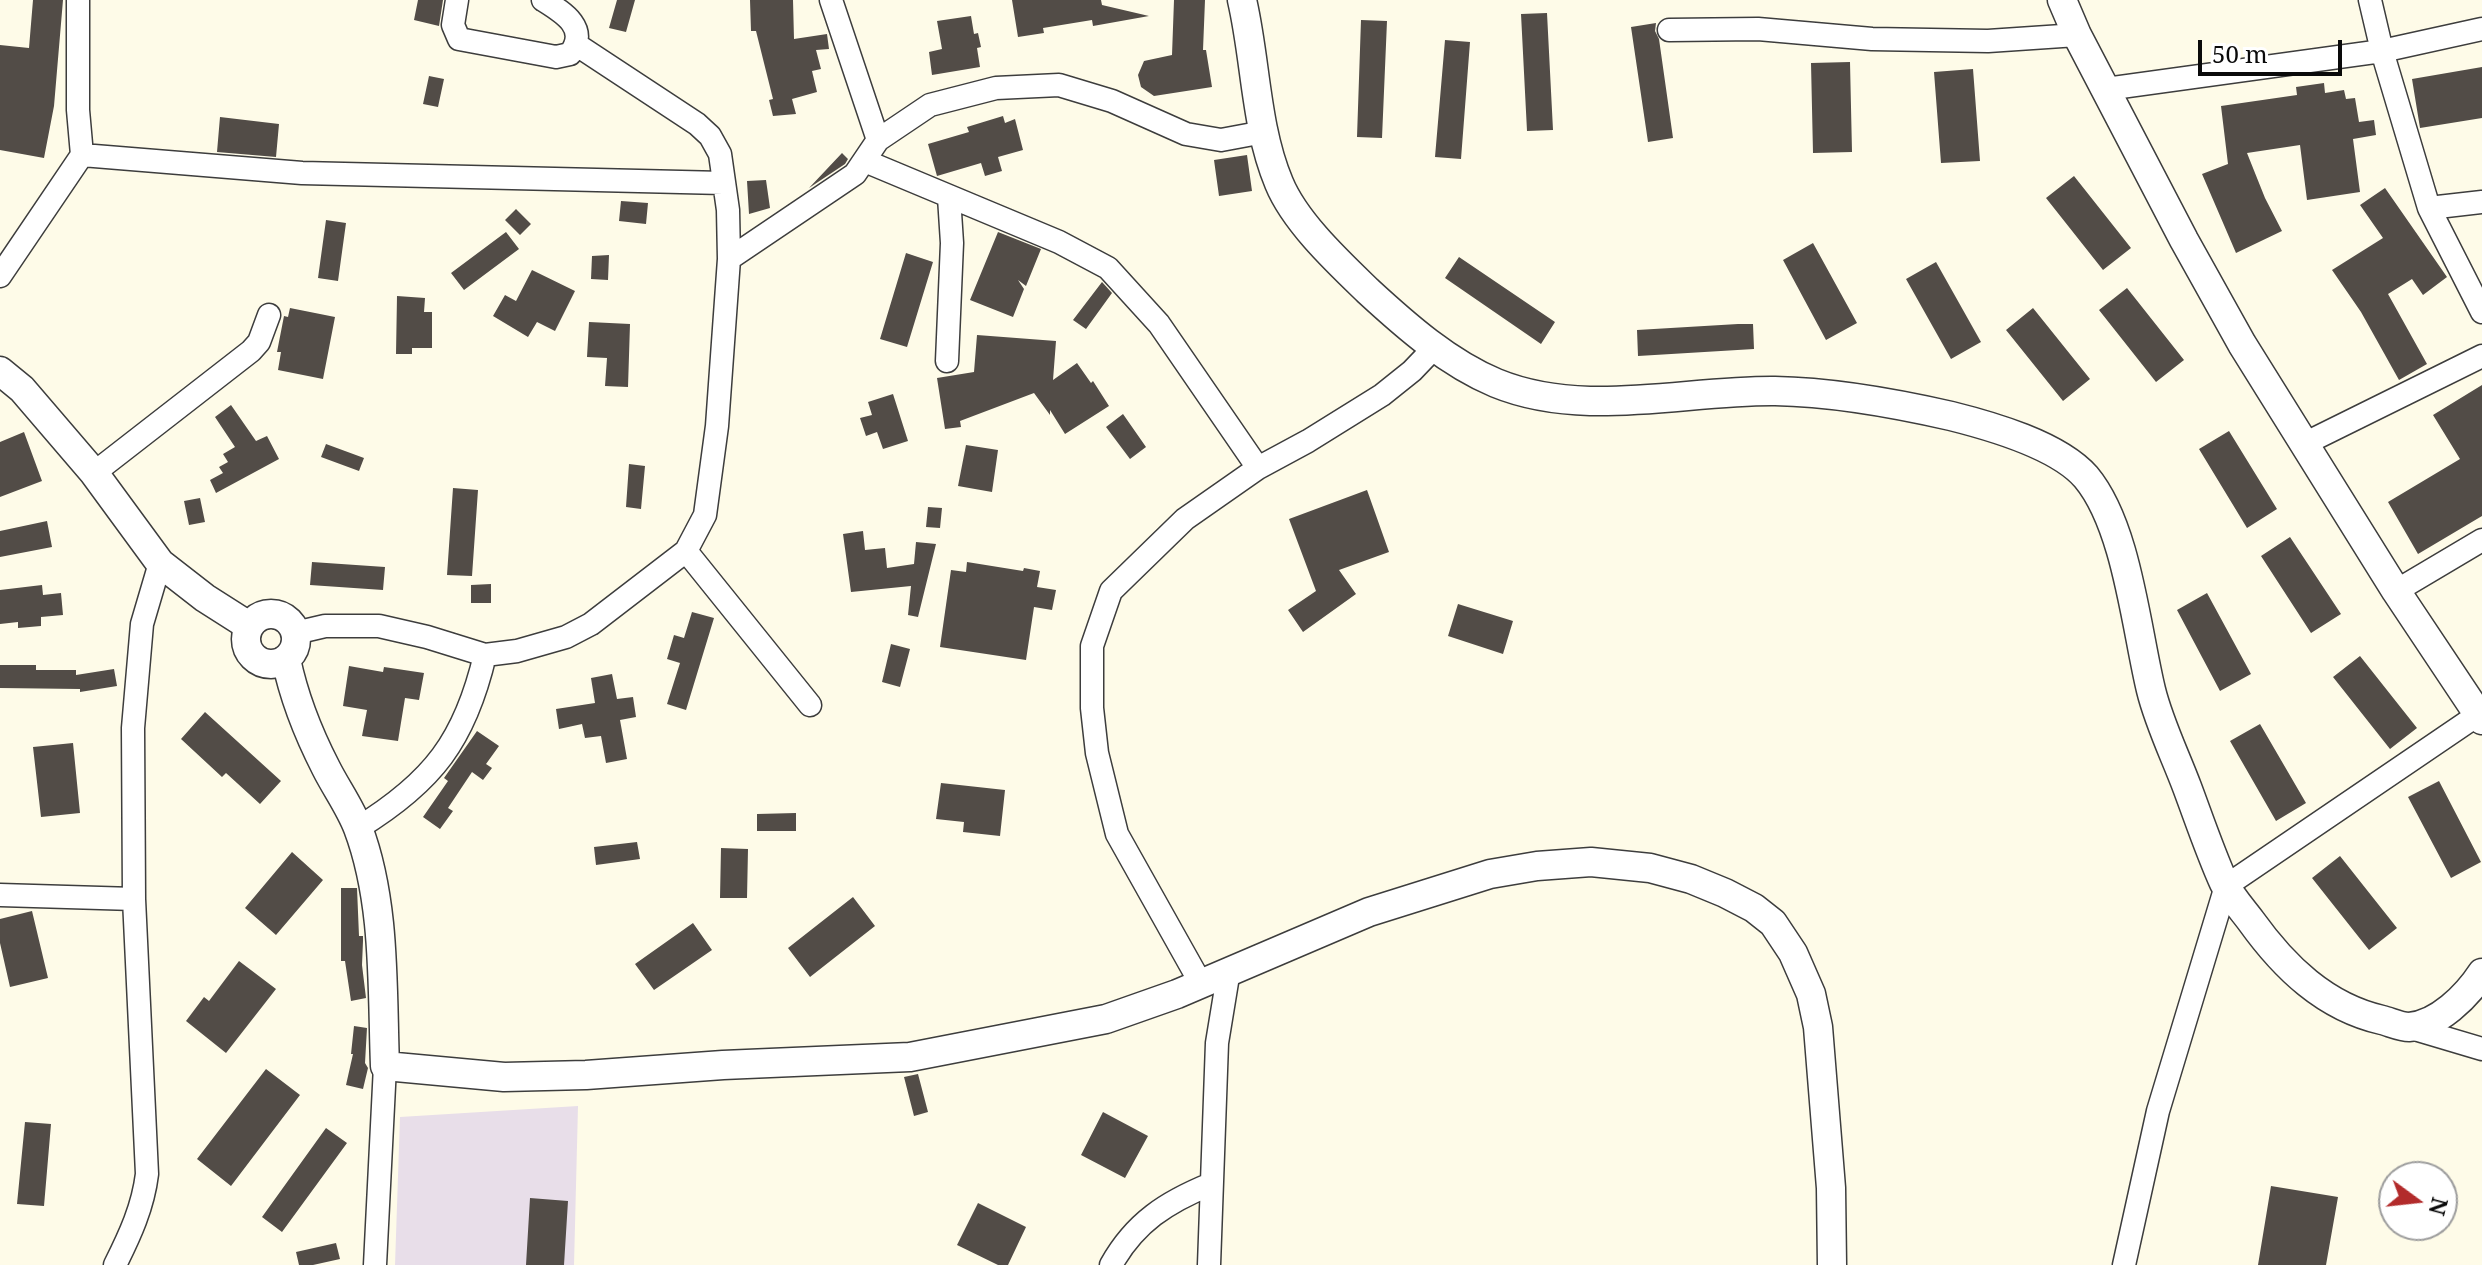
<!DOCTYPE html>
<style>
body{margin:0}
#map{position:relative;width:2482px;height:1265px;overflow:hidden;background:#fefbe8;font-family:"Noto Serif",serif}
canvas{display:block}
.north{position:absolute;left:2378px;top:1161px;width:80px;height:80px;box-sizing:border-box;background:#fff;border:2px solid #9d9d9d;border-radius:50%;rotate:105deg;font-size:22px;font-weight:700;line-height:32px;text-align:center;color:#0a0a0a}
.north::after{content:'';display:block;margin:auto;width:28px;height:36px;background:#b22b2b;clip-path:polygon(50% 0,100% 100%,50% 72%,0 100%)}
.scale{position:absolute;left:2198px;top:40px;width:144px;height:36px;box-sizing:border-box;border:4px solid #0a0a0a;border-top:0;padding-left:10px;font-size:24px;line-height:28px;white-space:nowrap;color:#0a0a0a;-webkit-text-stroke:6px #fff;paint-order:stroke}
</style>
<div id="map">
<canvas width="2482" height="1265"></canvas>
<div class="north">N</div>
<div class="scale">50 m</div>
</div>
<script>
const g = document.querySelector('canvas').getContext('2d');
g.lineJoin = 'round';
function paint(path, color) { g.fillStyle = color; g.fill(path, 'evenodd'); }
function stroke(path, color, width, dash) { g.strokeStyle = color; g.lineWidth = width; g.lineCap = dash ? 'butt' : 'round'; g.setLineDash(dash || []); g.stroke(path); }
paint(new Path2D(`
 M578,1106L574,1265H395L400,1117Z`), '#e8dee9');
paint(new Path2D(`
 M33,0H63L54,106L44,158L0,150V45L29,48Z
 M418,0H443L439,26L414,20Z
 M617,0H635L626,32L609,28Z
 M750,0H793L794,39L827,34L829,49L816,50L821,69L812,71L817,92L792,99L796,114L773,116L769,100L773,99L756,31H751Z
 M1012,0H1101L1102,5L1149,16L1093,26L1092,20L1043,28L1044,33L1018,37Z
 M1174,0H1205L1203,50H1206L1212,87L1154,96L1141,87L1138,75L1144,61L1172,55Z
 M1547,13L1553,130L1527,131L1521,14Z
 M971,16L974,34L978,33L981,47L977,48L980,67L932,75L929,52L942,49L937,21Z
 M1361,20L1387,21L1382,138L1357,137Z
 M1656,23L1655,31L1659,39L1673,138L1648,142L1631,27Z
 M1445,40L1470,42L1461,159L1435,157Z
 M1850,62L1852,152L1813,153L1811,63Z
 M2482,67V118L2420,128L2412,79Z
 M1973,69L1980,161L1941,163L1934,72Z
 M429,76L444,79L438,107L423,104Z
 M2324,83L2325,93L2344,90L2346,99L2355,98L2359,122L2374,120L2376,135L2353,139L2360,192L2307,200L2300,145L2247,153L2265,198L2282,231L2236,253L2202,174L2228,164L2221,106L2297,95L2296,87Z
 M1003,116L1005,123L1015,119L1023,150L998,157L1002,171L985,176L981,163L937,176L928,144L969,132L967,127Z
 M220,117L279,124L276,157L217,152Z
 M842,153L848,159L845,164L809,188Z
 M1247,155L1252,191L1219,196L1214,160Z
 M2074,176L2131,248L2103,270L2046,198Z
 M766,180L770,208L749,214L747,181Z
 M2385,188L2447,277L2423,295L2412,279L2388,294L2427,364L2399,380L2361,312L2332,270L2383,238L2360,205Z
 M621,201L648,203L646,224L619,221Z
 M516,209L531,224L520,235L505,220Z
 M326,220L346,223L338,281L318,278Z
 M506,232L519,249L464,290L451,273Z
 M998,232L1041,249L1026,286L1018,280L1024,289L1013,317L970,300Z
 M1813,243L1857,323L1826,340L1783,260Z
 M906,253L933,262L907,347L880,339Z
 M609,255L608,280L591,279L592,256Z
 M1459,257L1555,322L1541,344L1445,278Z
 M1936,262L1981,342L1951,359L1906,279Z
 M532,270L575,291L555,331L537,322L528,337L493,316L505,295L516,301Z
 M1102,282L1112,293L1086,329L1073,320Z
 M2127,288L2184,360L2156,382L2099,310Z
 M397,296L425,298L424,312H432V348H412V354H396Z
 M290,308L335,317L323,379L278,370L281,352H277L284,316L288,317Z
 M2033,308L2090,379L2063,401L2006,330Z
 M589,322L630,324L628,387L605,386L607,358L587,357Z
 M1738,324H1753L1754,349L1638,356L1637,330Z
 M977,335L1056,341L1053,380L1077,363L1091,383L1093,381L1109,406L1065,434L1050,410V415L1034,393L960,421L961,427L945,429L937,378L974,372Z
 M2482,385V516L2418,554L2388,502L2460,459L2433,415Z
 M893,394L908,441L883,449L877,432L866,436L860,418L872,415L868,402Z
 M231,405L256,441L267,436L279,459L216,493L210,480L223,473L219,467L228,462L223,454L235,447L215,417Z
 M1123,414L1146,447L1130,459L1106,427Z
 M2229,431L2277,509L2247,528L2199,449Z
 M24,432L42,481L0,497V442Z
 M326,444L364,458L359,471L321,457Z
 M966,445L998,450L992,492L958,486Z
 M629,464L645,466L641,509L626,507Z
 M453,488L478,490L472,576L447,575Z
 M1367,490L1389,552L1339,570L1356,594L1303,632L1288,610L1316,591L1289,519Z
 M200,498L205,522L189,525L184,501Z
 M928,507L942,508L940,528L926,527Z
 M47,521L52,547L0,557V531Z
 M863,531L865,550L885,548L887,568L914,564L916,542L936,544L918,617L908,615L911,586L851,592L843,534Z
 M2290,537L2341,614L2311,633L2261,556Z
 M312,562L385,567L383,590L310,585Z
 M967,562L1023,571L1024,568L1040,571L1037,587L1056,590L1052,610L1034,607L1026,660L940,647L951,570L966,572Z
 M491,584V603H471V585Z
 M42,585L43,595L61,593L63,615L41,617V626L18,628V622L0,624V590Z
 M2207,593L2251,674L2220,691L2177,610Z
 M1458,604L1513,621L1503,654L1448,636Z
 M692,612L714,618L686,710L667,704L680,663L667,659L674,635L684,638Z
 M891,644L910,649L900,687L882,682Z
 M2360,656L2417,728L2390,749L2333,677Z
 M0,665H36V670H76V675L114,669L117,686L80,692V689L0,688Z
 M349,666L383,672L384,667L424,673L419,700L405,698L398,741L362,736L367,710L343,706Z
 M612,674L617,699L633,697L636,717L620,720L627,759L606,763L601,736L585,738L582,724L559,729L556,709L595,703L591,678Z
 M205,712L281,781L260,804L226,773L222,777L181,739Z
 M2260,724L2306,803L2276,821L2230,741Z
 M477,731L499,746L486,764L492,768L483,780L472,772L448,808L453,811L440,829L423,817L448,781L444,778Z
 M73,743L80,813L41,817L33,747Z
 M2439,781L2481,862L2451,878L2408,797Z
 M941,783L1005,790L1000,836L963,832L964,822L936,819Z
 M796,813V831H757V814Z
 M637,842L640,859L596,865L594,847Z
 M721,848L748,849L747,898H720Z
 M292,852L323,880L276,935L245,908Z
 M2340,856L2397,928L2369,950L2312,878Z
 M341,888H357L359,936H363V941L362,965L366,998L351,1001L345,961H341Z
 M853,897L875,926L810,977L788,948Z
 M32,911L48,978L10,987L0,943V919Z
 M693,923L712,950L654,990L635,964Z
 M239,961L276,989L226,1053L186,1021L204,997L209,1001Z
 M354,1026L367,1028L365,1063L368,1068L363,1089L346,1085L353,1054H351Z
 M266,1069L300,1095L231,1186L197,1159Z
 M918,1074L928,1112L914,1116L904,1077Z
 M1103,1112L1148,1136L1125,1178L1081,1155Z
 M25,1122L51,1124L44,1206L17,1204Z
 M326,1128L347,1143L282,1232L262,1217Z
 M2271,1186L2338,1197L2326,1265H2258Z
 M530,1198L568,1201L564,1265H526Z
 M978,1203L1026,1227L1008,1265H998L957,1245Z
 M336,1243L340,1259L313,1265H299L296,1252Z`), '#524c47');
const minor = new Path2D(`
 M457,0L453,25L459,39L556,57L570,54C589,28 564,13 543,0
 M831,0L878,140
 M2370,0L2382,51L2482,29
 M1669,30L1758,29L1872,39L1988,41L2077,35
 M2106,89L2382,51L2429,208L2482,202
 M82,155L302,173L723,183
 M865,161L1059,242L1108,268L1159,324L1258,468
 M2429,208L2482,312
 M729,259L855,174L878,140L930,105L996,88L1059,85L1112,101L1186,134L1221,140L1264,132
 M0,276L82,155L78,110V0
 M947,361L952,243L949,197
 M2304,444L2482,356
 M94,473L251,351L259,342L269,315
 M686,551L810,705
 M2396,591L2482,540
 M295,633L325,626H379L427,637L485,655L517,651L566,637L591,624L686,551L705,515L717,426L729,259L728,210L720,154L710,136L697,124L577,45
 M358,828C433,782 465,740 485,655
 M0,895L134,899
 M1200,982L1117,834L1097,753L1092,708V646L1111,591L1185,519L1258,468L1308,441L1382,395L1412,371L1434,348
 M2408,1027L2482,1049
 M115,1265C130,1235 143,1207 147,1174L134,899L133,728L142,624L160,563
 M375,1265L385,1066
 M1111,1265C1135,1222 1167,1202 1211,1184
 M1209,1265L1217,1043L1229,970
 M2124,1265L2158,1111L2226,886L2479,714`);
const tertiary = new Path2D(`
 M1242,0C1256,60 1255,126 1279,183C1295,222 1338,262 1368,291C1406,326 1448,363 1496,383C1584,419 1684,390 1775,391C1833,392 1894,403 1951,416C1991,426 2058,445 2086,477C2127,526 2136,628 2151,690C2159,723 2175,755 2187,787C2199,819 2210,852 2224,883C2231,897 2242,909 2251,921C2284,967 2325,1007 2382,1020C2390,1022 2401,1027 2409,1027C2438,1025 2467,996 2482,973
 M2062,0L2077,35L2184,240L2242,344L2396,591L2482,720
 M0,371L22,389L94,473L160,563L205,598L249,626
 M246 639a25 25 0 1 1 50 0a25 25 0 1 1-50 0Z
 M286,659C294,698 308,733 326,768C336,788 350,807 358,828C386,902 382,988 385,1066L504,1077L586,1075L723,1065L910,1057L1106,1019L1177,994L1369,912L1490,874L1537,866L1591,862L1650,868L1691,879L1725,893L1754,908L1773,923L1793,953L1811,994L1818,1027L1831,1188L1832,1265`);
stroke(minor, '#3d3d3d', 25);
stroke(tertiary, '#3d3d3d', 31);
stroke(minor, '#fff', 22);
stroke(tertiary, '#fff', 28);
</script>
